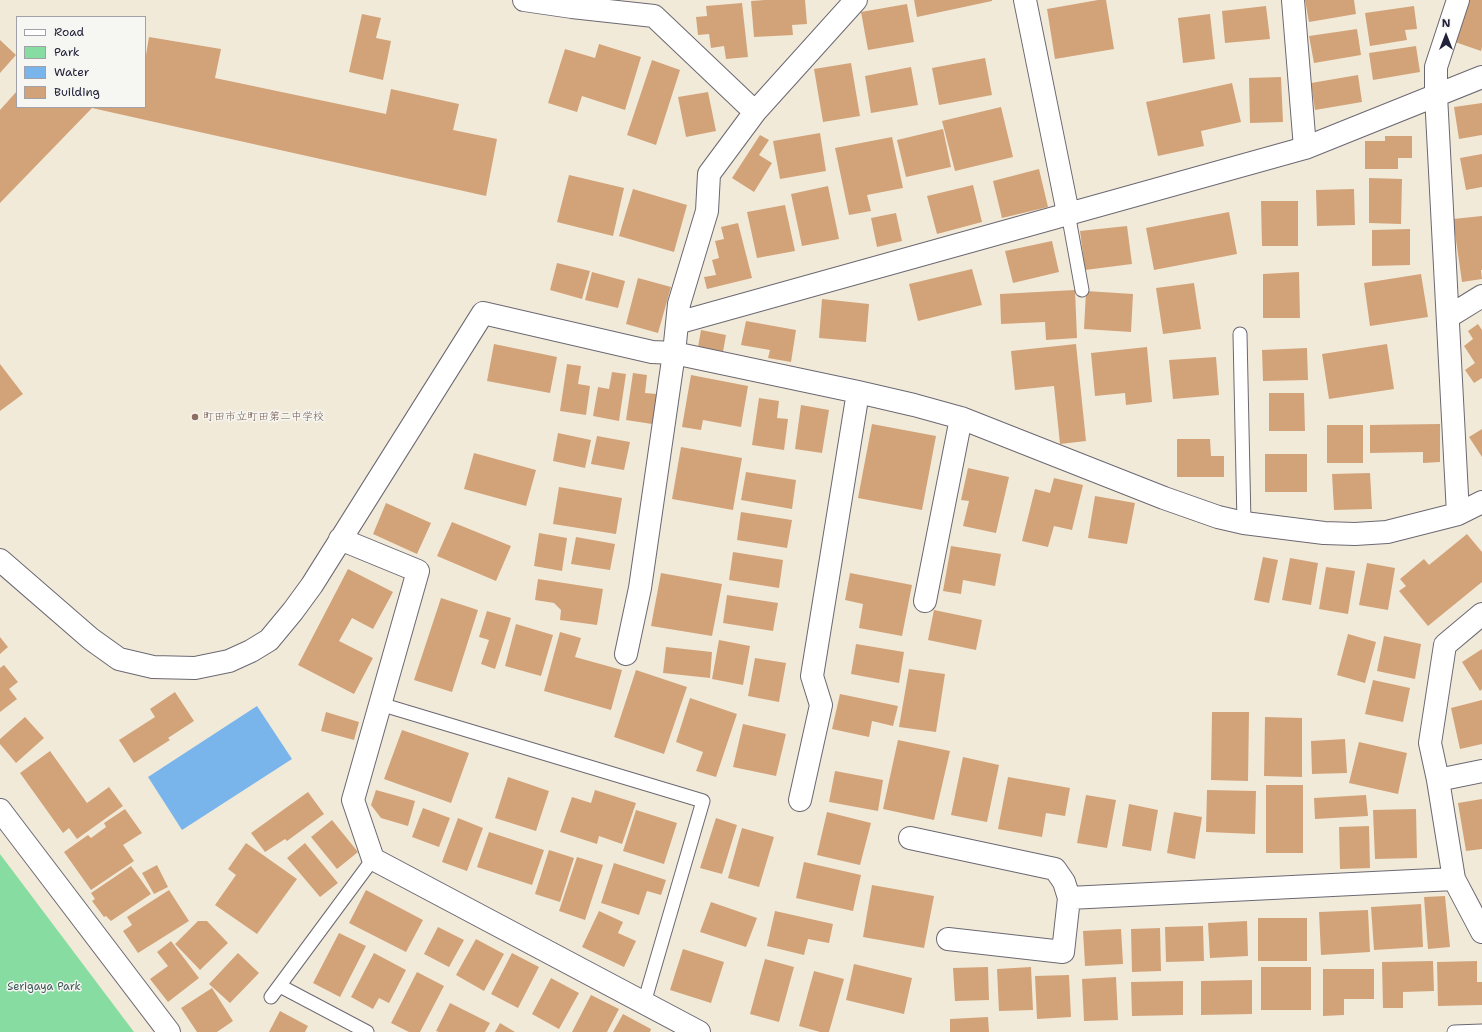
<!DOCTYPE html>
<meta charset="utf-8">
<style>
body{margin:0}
#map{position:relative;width:1482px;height:1032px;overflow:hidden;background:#f2ead9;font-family:"Shantell Sans",sans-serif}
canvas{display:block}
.legend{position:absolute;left:16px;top:16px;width:130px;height:92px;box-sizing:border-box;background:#f6f6f2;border:1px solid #a1a1a9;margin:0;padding:5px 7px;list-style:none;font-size:12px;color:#22223b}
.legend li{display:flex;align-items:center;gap:8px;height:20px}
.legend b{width:20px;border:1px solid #a1a1a9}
.north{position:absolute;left:1426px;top:16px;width:40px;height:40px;-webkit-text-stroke:3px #f6f6f2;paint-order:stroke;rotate:0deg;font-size:11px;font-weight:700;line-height:16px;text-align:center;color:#22223b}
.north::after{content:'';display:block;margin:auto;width:14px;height:18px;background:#22223b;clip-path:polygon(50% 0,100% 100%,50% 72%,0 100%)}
</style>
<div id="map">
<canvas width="1482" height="1032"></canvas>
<ul class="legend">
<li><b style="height:5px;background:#fff"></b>Road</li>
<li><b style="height:11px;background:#87dda1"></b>Park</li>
<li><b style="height:11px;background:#79b5eb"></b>Water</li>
<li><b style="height:11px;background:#d2a379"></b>Building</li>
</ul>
<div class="north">N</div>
</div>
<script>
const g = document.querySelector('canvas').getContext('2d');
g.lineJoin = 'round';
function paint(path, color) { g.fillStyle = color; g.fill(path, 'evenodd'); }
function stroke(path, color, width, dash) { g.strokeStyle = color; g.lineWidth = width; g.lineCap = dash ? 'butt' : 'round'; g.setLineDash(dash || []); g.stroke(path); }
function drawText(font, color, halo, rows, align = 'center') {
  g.font = font + ' "Shantell Sans","Klee One",sans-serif'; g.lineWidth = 3; g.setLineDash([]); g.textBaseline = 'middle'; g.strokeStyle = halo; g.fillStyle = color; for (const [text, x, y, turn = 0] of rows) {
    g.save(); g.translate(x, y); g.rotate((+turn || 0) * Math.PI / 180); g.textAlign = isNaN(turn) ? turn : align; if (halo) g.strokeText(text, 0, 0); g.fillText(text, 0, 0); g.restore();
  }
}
paint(new Path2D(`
 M0,854L134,1032H0Z`), '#87dda1');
paint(new Path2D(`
 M257,706L292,759L182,830L148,777Z`), '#79b5eb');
paint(new Path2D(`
 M765,0H805L807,24L792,25L793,35L754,37L751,1Z
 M914,0H992V1L917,17Z
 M1098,0H1106L1114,49L1055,59L1047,9Z
 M1305,0H1354L1356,14L1309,22Z
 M1470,0H1482V47L1481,51L1455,42Z
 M742,3L748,57L726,59L724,46L711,48L709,34L698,35L696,17L707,16L706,6Z
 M907,4L914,42L868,50L861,12Z
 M1266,6L1270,39L1225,43L1222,11Z
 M1414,6L1417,29L1405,30L1407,40L1370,46L1365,13Z
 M362,14L381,18L376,38L391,41L383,80L349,72Z
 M1210,14L1215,59L1183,63L1178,18Z
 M1357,29L1361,55L1314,63L1309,36Z
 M149,37L221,49L215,78L386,114L391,89L459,104L453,130L497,139L486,196L92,108L0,203V110L17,91V107H145V55H146Z
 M0,40L16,55L0,73Z
 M599,44L641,57L625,110L582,96L577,112L548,103L565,49L595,58Z
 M1416,46L1420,72L1373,80L1369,53Z
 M985,58L992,95L939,105L932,68Z
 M652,60L680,70L656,145L627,135Z
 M851,63L860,116L823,122L814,69Z
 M911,67L918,105L871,113L865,76Z
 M1358,75L1362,102L1315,110L1311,83Z
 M1281,77L1283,122L1250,123L1249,78Z
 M1232,83L1241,122L1201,131L1204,146L1158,156L1146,102Z
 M708,92L716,131L686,137L678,97Z
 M1482,103V135L1459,139L1454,107Z
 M1001,107L1013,157L955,171L942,121Z
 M943,129L951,167L906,177L897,140Z
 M820,133L826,171L780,179L773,141Z
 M760,135L769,140L759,155L772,163L754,192L732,178Z
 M1385,136H1412V158H1398V169H1365V141H1385Z
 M892,137L903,188L867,195L871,211L849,215L835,148Z
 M1482,154V187L1466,190L1460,158Z
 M1039,169L1048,207L1002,218L993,181Z
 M569,175L624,188L613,236L557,222Z
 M1369,178L1402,179L1401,224L1369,223Z
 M973,185L982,222L937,234L927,196Z
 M828,186L839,239L802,246L791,194Z
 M633,189L687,205L674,252L619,236Z
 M1354,189L1355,225L1317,226L1316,190Z
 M1261,201H1298V246H1262Z
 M785,205L795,251L757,258L747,212Z
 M1229,212L1237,254L1154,270L1146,228Z
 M896,213L902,241L877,247L871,218Z
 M1482,216V270H1481L1482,279L1462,282L1453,219Z
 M738,223L752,278L707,289L704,277L716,275L712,260L719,258L715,241L724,239L721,227Z
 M1127,226L1132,264L1085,270L1080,231Z
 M1410,229V265L1372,266V230Z
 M1052,241L1059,272L1013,283L1005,251Z
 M557,263L590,271L582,299L550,290Z
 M972,269L982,305L918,321L909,284Z
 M592,272L625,281L618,308L585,300Z
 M1299,272L1300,318H1263V274Z
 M1421,274L1428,317L1370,326L1364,283Z
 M638,278L671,287L658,333L626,324Z
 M1194,283L1201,329L1163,334L1156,288Z
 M1075,290L1077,338L1046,340L1045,322L1001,324L1000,294Z
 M1086,291L1133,294L1131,332L1084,329Z
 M822,299L869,304L866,342L819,338Z
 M746,321L796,330L791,362L768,358L770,350L741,345Z
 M1478,324L1482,330V378L1474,383L1465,370L1475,363L1464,346L1473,339L1468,331Z
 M701,330L726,335L723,352L698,347Z
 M494,344L557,357L550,393L487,381Z
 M1076,344L1086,441L1060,444L1054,386L1015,390L1011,351Z
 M1387,344L1394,389L1329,399L1322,354Z
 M1147,347L1152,402L1126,405L1125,393L1095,396L1091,353Z
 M1307,348L1308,380L1263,381L1262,350Z
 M1216,357L1219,395L1173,399L1169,360Z
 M0,364L23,394L0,411Z
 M567,364L581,366L578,384L590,386L586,415L560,411Z
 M612,372L626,374L619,421L593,416L598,387L609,389Z
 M633,373L647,375L645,393L657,394L652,424L626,420Z
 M691,375L748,386L741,427L703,420L701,430L682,427Z
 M1269,393H1304L1305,431H1269Z
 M759,398L779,401L777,418L788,419L784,450L752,445Z
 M801,405L829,410L822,453L795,449Z
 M872,424L936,436L922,510L858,498Z
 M1440,424V462L1423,463V452L1370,453V425Z
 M1327,425H1363V463H1327Z
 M1482,429V457L1469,437Z
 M558,433L591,440L585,468L553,461Z
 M597,436L630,442L624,470L591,464Z
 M1177,439H1210L1211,456H1224V477H1177Z
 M681,447L742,458L733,510L672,499Z
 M474,453L536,470L526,506L464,489Z
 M1265,454H1307V492H1265Z
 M968,468L1009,477L996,533L963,526L969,501L961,500Z
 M746,472L796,480L792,509L741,500Z
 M1370,473L1372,509L1334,510L1332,474Z
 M1054,478L1083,485L1072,530L1054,526L1048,547L1022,541L1035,489L1050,493Z
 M559,487L622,498L616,534L553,524Z
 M1095,496L1135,503L1127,544L1088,538Z
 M386,503L431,523L417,554L373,534Z
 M741,512L792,520L787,548L737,540Z
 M452,522L511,546L496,581L437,556Z
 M539,533L567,538L562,571L534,566Z
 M1467,534L1482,552V582L1428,626L1399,591L1406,586L1400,579L1424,559L1429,565Z
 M576,537L615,544L610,570L571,564Z
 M951,546L1001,554L995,586L963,580L961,594L943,591Z
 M733,552L783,560L779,588L729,580Z
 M1263,557L1278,560L1269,603L1254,600Z
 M1290,558L1318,563L1311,605L1282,600Z
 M1367,563L1395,568L1388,610L1359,605Z
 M1326,567L1355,571L1348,614L1319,609Z
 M348,569L393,592L373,629L352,618L339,641L373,658L354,694L298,665Z
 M661,573L722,584L712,636L651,626Z
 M850,573L912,585L902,636L859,628L863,604L845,600Z
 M538,579L603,589L597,625L560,620L561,610L554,603L535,600Z
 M727,595L778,603L773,631L723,623Z
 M441,598L478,610L452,692L414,680Z
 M934,610L982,620L976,650L928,640Z
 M487,611L511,618L495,669L481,664L489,640L479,637Z
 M516,624L553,635L541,676L505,666Z
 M560,632L581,638L575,657L622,670L611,710L544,691Z
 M1348,634L1376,642L1365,683L1337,675Z
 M1384,636L1421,644L1415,679L1377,671Z
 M0,637L8,647L0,654Z
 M719,640L750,646L743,685L712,679Z
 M856,644L904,652L899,683L851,674Z
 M666,647L712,652L710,678L663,673Z
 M1482,649V689L1480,691L1462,662Z
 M755,658L786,663L779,702L748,696Z
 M4,665L18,682L9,689L17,699L0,712V668Z
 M909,669L945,674L936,732L899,727Z
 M636,670L687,687L664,754L614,737Z
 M1373,680L1410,688L1403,722L1365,714Z
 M175,692L194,721L168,738L170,740L134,763L119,740L155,717L150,709Z
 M840,694L898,706L893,726L872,721L869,737L832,729Z
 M690,698L737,714L716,777L696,771L703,752L676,742Z
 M1482,700V744L1460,749L1451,708Z
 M326,712L359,722L354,740L321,731Z
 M1212,712H1249L1248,781L1211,780Z
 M25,717L44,738L16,763L0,744V739Z
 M1265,717L1302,718V777L1264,776Z
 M743,724L786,734L776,776L733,767Z
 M402,730L469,753L451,803L384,779Z
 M1345,739L1347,773L1312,774L1311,741Z
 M898,740L950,751L934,820L883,809Z
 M1359,742L1407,753L1398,794L1349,783Z
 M50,751L87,803L109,787L123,806L77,839L69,828L63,833L20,773Z
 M963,757L999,765L987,822L951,815Z
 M835,771L883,780L878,811L829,802Z
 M508,777L549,791L536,831L495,818Z
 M1008,777L1070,788L1065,816L1046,813L1042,837L998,829Z
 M1266,785H1303V853H1266Z
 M376,790L415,801L408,826L381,818L371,805Z
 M595,790L636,803L622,844L599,836L597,844L560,832L572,797L591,803Z
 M1207,790L1256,791L1255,834L1206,832Z
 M308,792L324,814L287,841L285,839L265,852L251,833Z
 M1086,795L1116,800L1107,848L1077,843Z
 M1366,795L1368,816L1315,819L1314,798Z
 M1482,799V849L1466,851L1458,803Z
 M1129,804L1158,810L1151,851L1122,846Z
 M423,808L450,818L439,847L412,837Z
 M125,809L142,833L123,845L134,861L91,890L64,852L88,835L91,838L106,827L104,823Z
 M1416,809L1417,858L1375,859L1373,810Z
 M636,810L677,823L664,864L623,851Z
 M827,812L871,823L860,865L817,855Z
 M1174,812L1202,817L1195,859L1167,853Z
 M458,818L483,828L467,871L442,862Z
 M716,818L737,825L722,874L700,868Z
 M332,820L358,852L337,869L311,837Z
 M1369,826L1370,868L1340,869L1339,827Z
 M742,828L774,837L759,887L728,878Z
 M489,832L544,850L532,885L477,867Z
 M246,843L297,879L257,934L215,905L236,875L228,869Z
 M305,843L338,883L320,897L287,858Z
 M549,850L574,858L560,902L535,894Z
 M577,857L603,865L585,920L559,911Z
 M804,862L861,875L853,911L796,898Z
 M614,863L666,880L661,895L647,891L639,915L601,903Z
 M157,865L168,887L154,894L142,873Z
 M131,866L151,894L111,921L106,916L104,917L92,901L95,899L91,893Z
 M872,885L934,896L924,948L863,937Z
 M169,890L189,921L138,953L123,931L132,925L127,917Z
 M366,890L423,920L406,952L349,923Z
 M1445,896L1450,947L1428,949L1424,897Z
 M711,902L757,918L746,947L700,932Z
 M1421,904L1423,947L1374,950L1371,907Z
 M1368,910L1370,952L1321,955L1319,912Z
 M599,911L623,922L618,933L636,941L624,967L582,947Z
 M775,911L833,924L829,943L808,939L804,955L767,946Z
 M1258,918H1307V961H1258Z
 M198,921H207L228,943L200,970L175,944Z
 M1247,921L1248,956L1210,958L1208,923Z
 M1203,926L1204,961L1166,962L1165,927Z
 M438,927L464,940L449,967L424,954Z
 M1160,928L1161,971L1132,972L1131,929Z
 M1121,929L1123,964L1085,966L1083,931Z
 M339,933L366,946L340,997L313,983Z
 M476,939L504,954L484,991L456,975Z
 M171,941L199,978L168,1002L150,979L168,966L157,952Z
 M683,949L724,962L711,1003L670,990Z
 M238,953L259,973L230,1003L209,984Z
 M374,953L406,970L389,1003L379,998L373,1009L351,997Z
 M512,953L539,967L518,1008L491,994Z
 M765,959L794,967L779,1022L750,1014Z
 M1433,961L1434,991L1403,992V1008H1383L1382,962Z
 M1477,961V982H1482V1005L1438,1006L1437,962Z
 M854,964L912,978L904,1014L846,1000Z
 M988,967L989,1000L955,1001L953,968Z
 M1031,967L1033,1010L999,1011L997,969Z
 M1261,967H1311V1010H1261Z
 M1323,969H1374V999H1344V1015L1323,1016Z
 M814,971L844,979L829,1032H820L799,1026Z
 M417,972L444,986L420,1032H409L391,1023Z
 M1069,975L1071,1017L1037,1019L1035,976Z
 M1116,977L1118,1020L1084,1021L1082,979Z
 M551,978L579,993L559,1029L532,1014Z
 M1252,980V1014L1201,1015V981Z
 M1183,981V1015L1132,1016L1131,982Z
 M212,988L233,1021L217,1032H197L181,1008Z
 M591,995L619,1009L607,1032H572Z
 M450,1003L490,1023L485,1032H439L436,1031Z
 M280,1011L308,1026L305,1032H269Z
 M623,1014L651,1029L650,1032H613Z
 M988,1017L989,1032H950V1019Z
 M500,1023L515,1032H495Z`), '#d2a379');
const service = new Path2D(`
 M1068,213L1082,290
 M1240,334L1244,523
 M380,704L703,801L644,1003
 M280,986L367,1032
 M271,997L373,859
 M1454,1032L1482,1031`);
const minor = new Path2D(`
 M524,0L572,7L654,16L755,112L709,174L707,211L679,304L674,353L640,588L626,654
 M1025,0L1068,213
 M1293,0L1305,148
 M1458,0L1436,67V95L1458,514
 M755,112L856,0
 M1448,317L1482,296
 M677,323L1305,148L1482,77
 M340,539L418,571L353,800L373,859L699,1032
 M0,560L91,639L119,659L153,667L195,668L229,661L251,651L269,640L293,611L312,585L483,313L652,352L674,353L858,392L914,405L961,418L1164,498L1218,517L1244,523L1324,533L1355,534L1387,532L1458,514L1482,502
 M925,601L961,418
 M1482,614L1445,645L1430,743L1438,780L1454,879L1482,932
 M1438,780L1482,771
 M800,800L821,705L812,676L858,392
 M0,810L169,1032
 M910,838L1055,869L1064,882L1069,898L1063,952L948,939
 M1069,898L1454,879`);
stroke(service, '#6b6872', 15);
stroke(minor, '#6b6872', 24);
stroke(service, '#fff', 13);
stroke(minor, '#fff', 22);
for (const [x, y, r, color] of [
 [195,417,4,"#8d6e63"]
]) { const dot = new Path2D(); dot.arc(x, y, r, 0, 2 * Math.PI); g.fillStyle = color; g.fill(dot); stroke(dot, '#f6f6f2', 1.5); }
drawText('11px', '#785e54', '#f6f6f2', [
 ["町田市立町田第二中学校",203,417]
], 'left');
drawText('11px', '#405a5a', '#f6f6f2', [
 ["Serigaya Park",44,987]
]);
</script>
